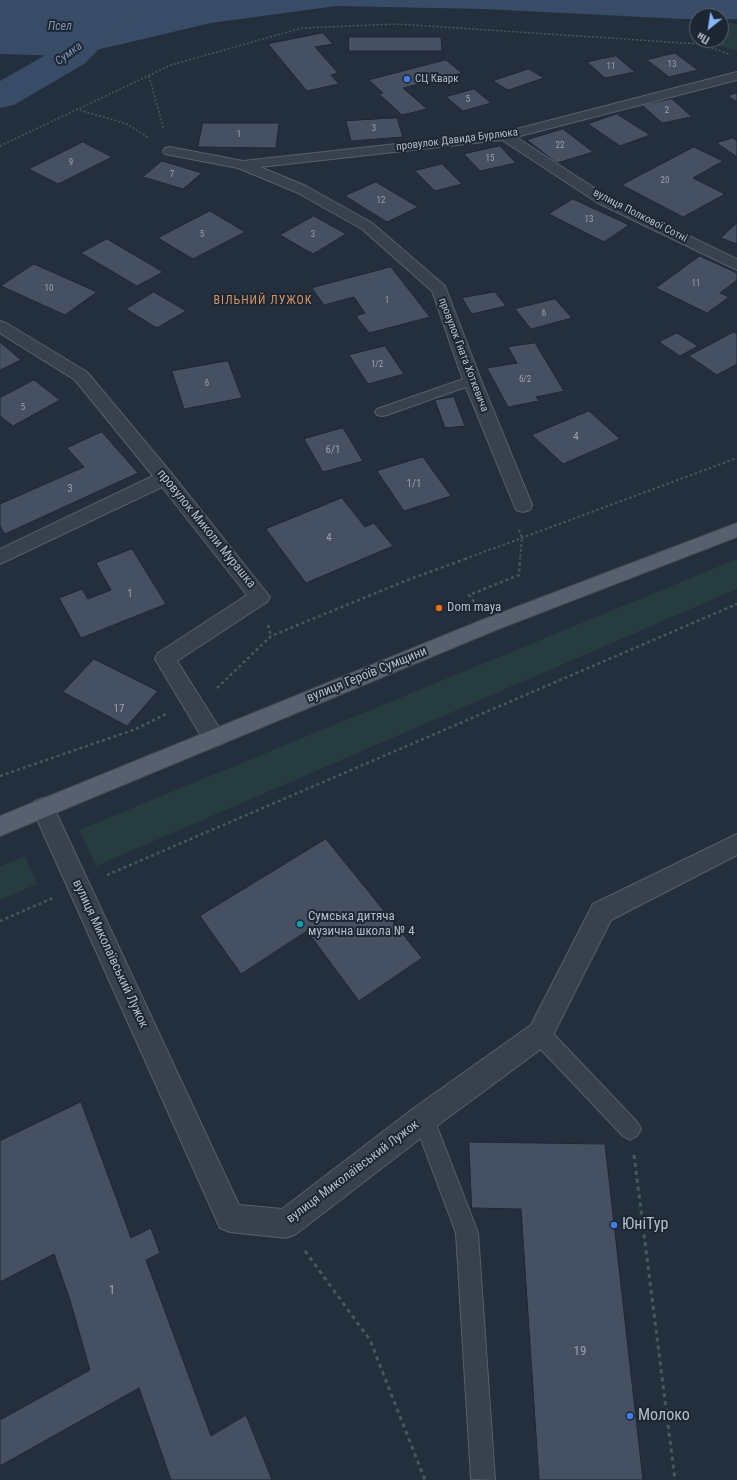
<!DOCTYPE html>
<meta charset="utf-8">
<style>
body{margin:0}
#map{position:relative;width:737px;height:1480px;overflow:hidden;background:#242f3e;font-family:"Roboto Condensed",sans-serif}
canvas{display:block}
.north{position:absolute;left:689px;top:8px;width:40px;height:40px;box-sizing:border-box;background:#1d2633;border:1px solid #59626f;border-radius:50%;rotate:210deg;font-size:11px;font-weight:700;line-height:16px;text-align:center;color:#b4bcc9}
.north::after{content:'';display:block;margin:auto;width:14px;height:18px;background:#8ab4f8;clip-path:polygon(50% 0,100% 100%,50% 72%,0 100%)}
</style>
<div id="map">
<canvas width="737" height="1480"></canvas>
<div class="north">Пн</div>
</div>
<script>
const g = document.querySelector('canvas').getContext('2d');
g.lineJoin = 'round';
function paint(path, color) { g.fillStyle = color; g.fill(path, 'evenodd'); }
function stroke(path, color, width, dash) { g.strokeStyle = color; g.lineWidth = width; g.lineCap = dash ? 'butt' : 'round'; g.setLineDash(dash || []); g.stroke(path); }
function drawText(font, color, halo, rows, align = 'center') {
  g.font = font + ' "Roboto Condensed",sans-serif'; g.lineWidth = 4; g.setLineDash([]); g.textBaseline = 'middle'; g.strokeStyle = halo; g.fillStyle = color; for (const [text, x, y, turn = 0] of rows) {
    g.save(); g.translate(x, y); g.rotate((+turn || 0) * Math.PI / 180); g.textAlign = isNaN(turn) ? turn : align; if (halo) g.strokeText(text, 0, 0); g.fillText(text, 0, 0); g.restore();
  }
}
paint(new Path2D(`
 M721,22L737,24V51L709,43L706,40H721Z
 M737,559V589L96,866L79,830Z
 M25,856L37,884L0,900V866Z`), '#263c3f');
paint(new Path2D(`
 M0,0H737V19H721V16H697V19H683L484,9L336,6L211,23L71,56L0,54Z`), '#394c67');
paint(new Path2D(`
 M109,0H146L141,7L84,64L14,105L0,108V81L58,48Z`), '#394c67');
const building = new Path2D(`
 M323,33L333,44L315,47L338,73L331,75L339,84L307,91L268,44Z
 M349,37H441L442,51H349Z
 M675,53L698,70L669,77L647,60Z
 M616,56L635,72L605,78L587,62Z
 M446,60L462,73L403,88L427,109L402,115L379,94L383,93L369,80Z
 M529,69L544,78L508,90L493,81Z
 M474,89L491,103L463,111L446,97Z
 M737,93V102L728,96Z
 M672,99L692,117L662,123L642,105Z
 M617,114L650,135L620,146L588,124Z
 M397,118L403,137L351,141L346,121Z
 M203,123H279L276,148L198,147Z
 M563,129L593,152L557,163L527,140Z
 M733,138L737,141V157L717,143Z
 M83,142L112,157L58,184L29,169Z
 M500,146L516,163L480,171L464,154Z
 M694,147L723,161L693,178L725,194L683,217L622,185Z
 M162,161L202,173L183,189L143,177Z
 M442,164L462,184L435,191L415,171Z
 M376,182L418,207L387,222L345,196Z
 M573,199L629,225L604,242L549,214Z
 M210,211L245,232L193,259L158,238Z
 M314,216L346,234L313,254L280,235Z
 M737,223V244L721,238Z
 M107,239L163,272L137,286L81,253Z
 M700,256L737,273V280L720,293L729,297L707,313L656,288Z
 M34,264L97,292L65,315L1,286Z
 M391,267L430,317L369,333L356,316L365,313L354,297L324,305L312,288Z
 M154,292L186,311L157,328L126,309Z
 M495,292L506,306L472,314L462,298Z
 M555,299L572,318L531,329L515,309Z
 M734,332L737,334V364L717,375L689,356Z
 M677,333L698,346L680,356L659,342Z
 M0,342L21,360L0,370Z
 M535,343L564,391L536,397L539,401L508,407L487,368L517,363L508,347Z
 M385,346L404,374L368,384L349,355Z
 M228,361L242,398L184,409L172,371Z
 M34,380L60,400L13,426L0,416V398Z
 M454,397L465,426L445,428L435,400Z
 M589,411L620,439L563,464L532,435Z
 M343,428L363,461L323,472L304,439Z
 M102,432L138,473L5,534L0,526V504L84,467L67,448Z
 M423,457L451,496L404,511L377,471Z
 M342,498L365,527L374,523L393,546L306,583L266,529Z
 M132,549L166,604L81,638L59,598L82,589L88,599L111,590L96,563Z
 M94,659L158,691L127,726L63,692Z
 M326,839L422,958L359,1001L307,931L241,974L200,916Z
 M81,1102L131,1238L151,1228L160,1253L146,1260L211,1436L246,1415L272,1480H171L139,1388L0,1466V1420L90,1370L70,1300L54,1254L0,1282V1141Z
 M469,1142L605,1144L643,1480H539L521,1209L472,1208Z`);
paint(building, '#455162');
stroke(building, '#1f2835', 1);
const service = new Path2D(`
 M472,376L477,377L479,380L477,383L387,415L382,416L377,415L375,412L377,409Z
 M540,1024L547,1027L637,1122L641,1129L637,1136L630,1140L623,1136L533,1041L530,1034L533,1027Z
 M424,1107L431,1111L478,1233L495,1480L471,1479L456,1233L413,1118L417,1111Z`);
const minor = new Path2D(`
 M737,72V80L516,137L608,197L737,259V270L598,203L502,140L260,167L306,186L372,223L445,286L481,380L532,505L530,510L523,512L516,510L514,505L463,380L432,291L362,229L296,192L238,168L170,155L165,154L163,151L165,148L170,147L243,161L505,132Z
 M0,321L6,323L87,372L172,474L270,597L267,602L177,661L222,732L225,738L222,744L214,747L206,744L155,659L158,653L247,595L162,487L0,564V549L153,476L75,380L0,333Z
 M43,798L51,801L54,808L239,1205L282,1209L414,1108L531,1025L593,904L737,834V855L611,920L549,1043L434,1128L296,1234L286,1238L230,1232L220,1228L32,808L35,801Z`);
const primary = new Path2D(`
 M737,523V537L496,630L0,836V816L482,620Z`);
stroke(service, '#565f6c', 2);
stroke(minor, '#565f6c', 2);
stroke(primary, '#414a57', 2);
stroke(new Path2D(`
 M149,76L164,130
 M76,109L127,124L149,138
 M0,146L171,65L302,28L396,24L700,44L729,54`), '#44595c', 1.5, [2, 2]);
stroke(new Path2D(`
 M519,530L522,538L520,559
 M465,559L737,458`), '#44595c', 2, [2.5, 2.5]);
stroke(new Path2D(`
 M474,602L469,595L519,575L520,558
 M268,625L271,636
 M217,688L271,636L405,581L468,558
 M0,776L136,729L166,714
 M107,875L737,604
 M0,921L53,898`), '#44595c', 2.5, [3, 3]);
stroke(new Path2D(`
 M634,1155L675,1480
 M305,1251L370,1340L425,1480`), '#44595c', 3, [4, 4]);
paint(service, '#38414e');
paint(minor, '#38414e');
paint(primary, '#56606e');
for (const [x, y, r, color] of [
 [407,79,4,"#3f7fe0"],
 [439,608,4,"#e8710a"],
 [300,924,4,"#0f9aa8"],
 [614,1225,4,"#3f7fe0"],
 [630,1416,4,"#3f7fe0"]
]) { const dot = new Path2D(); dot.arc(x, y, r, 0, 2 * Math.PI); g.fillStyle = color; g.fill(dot); stroke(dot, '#1d2633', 1.5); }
drawText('9px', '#98a1af', null, [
 ["13",672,65],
 ["11",611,67],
 ["5",468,100],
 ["2",667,111],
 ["3",374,129],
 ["1",239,135],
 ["22",560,146],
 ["15",490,159],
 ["9",71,163],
 ["7",172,175],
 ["20",665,181],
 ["12",381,201],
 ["13",589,220],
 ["5",202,235],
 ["3",313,235],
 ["11",696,284],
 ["10",49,289],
 ["1",387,301],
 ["6",544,314],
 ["1/2",377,365],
 ["6/2",525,380],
 ["6",207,384],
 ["5",23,408]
]);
drawText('11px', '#b4bcc9', '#1d2633', [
 ["СЦ Кварк",415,79]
], 'left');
drawText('11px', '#b4bcc9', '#1d2633', [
 ["провулок Давида Бурлюка",457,140,-7],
 ["вулиця Полкової Сотні",640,216,27],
 ["провулок Гната Хоткевича",463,355,69]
]);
drawText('11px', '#98a1af', null, [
 ["4",576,437],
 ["6/1",333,450],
 ["1/1",414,484],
 ["3",70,489],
 ["4",329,538],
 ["1",130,594],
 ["17",119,709]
]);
drawText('italic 12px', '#7c92b1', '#1d2633', [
 ["Псел",60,27],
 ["Сумка",69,54,-37]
]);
g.letterSpacing = '1px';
drawText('12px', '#d59563', '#1d2633', [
 ["ВІЛЬНИЙ ЛУЖОК",263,301]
]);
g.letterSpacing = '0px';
drawText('13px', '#b4bcc9', '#1d2633', [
 ["провулок Миколи Мурашка",206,529,51],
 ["вулиця Героїв Сумщини",367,675,-22],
 ["вулиця Миколаївський Лужок",110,954,65],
 ["вулиця Миколаївський Лужок",353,1172,-37]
]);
drawText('13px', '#b4bcc9', '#1d2633', [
 ["Dom maya",447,608],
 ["Сумська дитяча",308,917],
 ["музична школа № 4",308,932]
], 'left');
drawText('13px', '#98a1af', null, [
 ["1",112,1291],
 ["19",580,1352]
]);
drawText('16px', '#b4bcc9', '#1d2633', [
 ["ЮніТур",622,1225],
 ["Молоко",638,1416]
], 'left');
</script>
